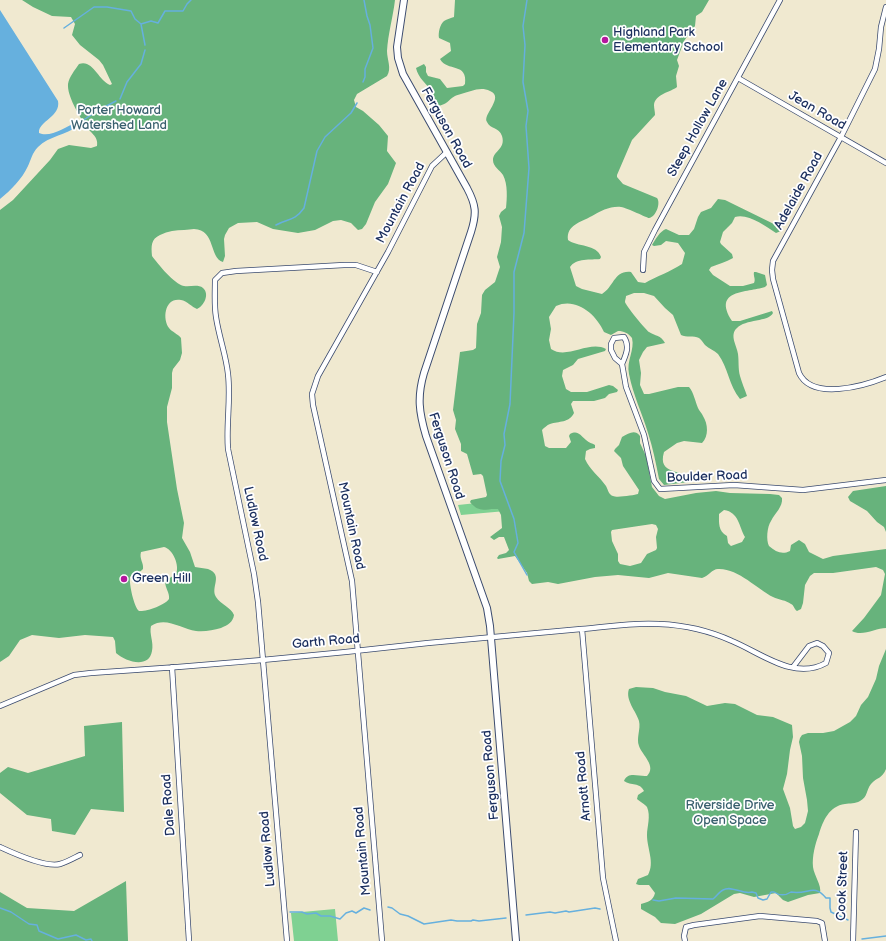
<!DOCTYPE html>
<style>
body{margin:0}
canvas{display:block;background:#f0e9d0}
</style>
<canvas width="886" height="941"></canvas>
<script>
const g = document.querySelector('canvas').getContext('2d');
g.lineJoin = 'round';
function paint(path, color) { g.fillStyle = color; g.fill(path, 'evenodd'); }
function stroke(path, color, width, dash) { g.strokeStyle = color; g.lineWidth = width; g.lineCap = dash ? 'butt' : 'round'; g.setLineDash(dash || []); g.stroke(path); }
function drawText(font, color, halo, rows, align = 'center') {
  g.font = font + ' "Balsamiq Sans",sans-serif'; g.lineWidth = 3.5; g.setLineDash([]); g.textBaseline = 'middle'; g.strokeStyle = halo; g.fillStyle = color; for (const [text, x, y, turn = 0] of rows) {
    g.save(); g.translate(x, y); g.rotate((+turn || 0) * Math.PI / 180); g.textAlign = isNaN(turn) ? turn : align; if (halo) g.strokeText(text, 0, 0); g.fillText(text, 0, 0); g.restore();
  }
}
paint(new Path2D(`
 M505,500L506,511L461,515L458,505Z
 M335,909L338,941H294L291,913Z`), '#7fd192');
paint(new Path2D(`
 M22,0H395C393,17 388,34 387,51C387,60 392,68 387,76L357,94L354,100L356,107L363,111L379,125L388,136L387,151L396,163L388,184L375,202L366,224L362,229L358,230L351,223L341,220L333,221L315,230L298,233L273,229L257,222L238,223L229,228L225,235L224,239L225,256L223,262C209,258 216,230 194,229C191,229 188,230 184,230C176,230 168,231 160,235C151,239 151,246 152,256C158,264 174,284 184,286C190,287 198,284 203,288C210,294 204,306 197,309C192,307 187,301 181,300C165,297 162,318 169,328C172,332 178,334 181,338L182,353L180,360L173,369L172,373V388L167,407V422L177,489L184,523L182,538L190,552L195,567C199,568 204,568 208,569C224,575 210,587 216,597C221,605 231,607 234,615C233,622 228,625 221,628C213,630 205,632 196,631C181,629 166,616 151,626C149,634 154,642 152,651C149,669 126,662 116,653L115,641L113,637L85,635L59,638L32,635L20,640L9,656L0,662V210L13,200L50,160L58,149L69,145L91,148L97,146C99,136 89,132 85,125C79,115 67,96 68,84C69,77 75,70 79,64C93,59 98,80 110,85L112,84L103,65L99,60L80,45L72,35L75,24L71,17L52,16L33,7ZM164,547C173,549 180,566 176,574L165,581C165,588 170,593 169,599C165,605 146,612 139,611C134,607 129,584 130,577C133,573 139,574 143,569C144,563 139,559 141,552Z
 M455,0H709L702,12L696,16L695,26L684,41L677,60L679,66L676,76L677,87C671,92 655,94 654,105C654,108 655,112 655,115L632,140L617,175V177L623,184L657,198C661,203 656,217 649,218C647,218 628,208 621,207C610,206 601,211 592,216C581,222 566,225 568,240C577,247 597,244 601,257L600,259C591,260 576,258 570,267L576,286L582,289L602,294C614,287 614,270 631,272L638,282L645,283C657,276 670,272 682,264L685,253L678,243L666,241L661,245L654,246L652,245C655,240 660,231 666,229L679,235H689L694,229L698,217L701,212L711,208L718,199L725,200L780,227L781,231L776,233C765,226 748,213 735,217L732,223L723,232L720,242L721,244L732,254L733,258C726,262 718,264 711,267L709,270L713,275L730,286H743L754,283C756,279 753,276 754,272H756L765,275L767,285L765,287C747,293 712,289 732,321H740L769,312L772,311L773,313C769,322 745,319 737,328C729,335 737,346 738,354C739,361 738,369 740,376C742,383 745,390 747,396L740,399C729,386 728,367 718,354C714,350 709,349 705,345C703,343 702,340 699,338C694,335 686,338 681,335L673,315L665,308L654,296L644,293H634L626,296C626,298 625,300 625,302C626,306 646,330 649,332C655,336 661,335 665,343L647,347L643,352L639,360L641,373L640,385L644,394H649L678,387H689C694,393 695,401 698,408C699,411 702,413 703,416C708,424 709,436 702,443L684,441L677,443L664,452C657,476 683,468 691,480L689,482L664,485L659,479C656,464 653,448 648,433C642,413 633,395 629,374C626,361 635,350 632,338C628,333 624,331 618,331L611,335L604,332C596,314 576,297 556,306L549,317L551,329L549,340L551,349C567,360 589,340 606,349L605,351L578,359L573,365L563,370L562,376L566,389L571,392H587L609,385L613,386L618,390L617,392L609,394L605,398L594,401H573L571,404L574,413C569,423 559,421 550,424C547,425 544,428 542,430L545,446L549,448H566L571,442L569,436L570,434C578,430 580,435 586,440C589,443 592,443 595,445V448L590,449L586,451L585,459C590,470 599,476 606,486C608,490 609,495 613,496C617,498 635,495 638,494L639,490L623,466L621,458L614,451L615,449L619,445L622,437C629,433 635,429 640,436V443L646,456L652,487L659,496L665,499L696,493L716,491L730,493L770,494L779,495L782,498C783,507 775,513 771,521C767,527 766,540 769,546C776,552 782,555 790,551L791,545L799,540L805,544L809,552L823,559L833,556L886,549V628C876,628 862,637 852,631L864,618L881,595L885,574L883,570L876,567L833,573H814L810,576L805,585L803,603L801,609L797,611C794,609 794,605 791,604C786,600 779,600 773,597C757,589 738,568 718,569C712,569 709,576 702,578L668,573L649,578L618,575L595,577L558,584L548,582L532,584L529,581L527,573L515,556L498,559L497,558L499,555L506,553L509,550L504,537H499L494,540L490,537L502,528L501,515L498,509C485,508 480,514 470,502L471,500L486,497L487,495L483,476L481,474L473,475L467,454L461,451V444L455,429L456,420L453,410L460,352L473,350L476,348L477,324L481,313L482,295L485,290L495,282L500,267L497,257L501,242L502,227L499,216L501,212L506,208C507,199 508,184 503,175C500,170 493,167 493,160C493,151 506,149 502,136C499,127 490,129 487,122C482,115 505,97 490,91C480,86 470,92 461,94C459,95 456,95 455,96C448,100 447,105 437,106C433,101 435,97 432,92C427,84 418,78 416,68L424,64L426,67V72L428,76L440,79L447,88L463,86L465,84C468,62 447,72 440,59L451,51L450,43L439,38C438,33 440,24 444,21C447,19 451,18 454,17ZM724,510C739,512 739,527 745,537L742,542L731,546L728,543L727,536C718,531 719,523 719,514ZM652,524L656,525L658,529L656,537L657,548L656,550L647,554L641,563L630,566L620,564L618,561V554L612,541L611,532L612,530Z
 M886,486V532L884,527L877,522L867,511L850,501L848,497L853,491Z
 M886,649V769C882,779 877,777 871,784C866,790 868,797 860,801C855,804 850,803 845,804C829,806 823,821 819,834C815,844 812,857 813,867C814,875 822,886 820,893L808,895L788,902L783,900L776,893L754,897L740,893L734,894L701,914L675,924L661,923L655,917L641,909V904C648,902 653,901 655,893L649,885H639L636,884L638,879L648,875C655,862 647,849 647,835C647,827 651,816 647,807C645,804 640,802 637,799L638,795L644,791C640,782 631,786 624,781C628,771 639,777 647,776C657,766 642,755 639,746C636,738 641,729 639,721C636,711 625,700 629,689L636,687L653,688L665,692L686,696L707,706L725,703L735,704L757,715L773,717L792,725L793,737L790,750L787,774L783,789L790,808L793,826L795,829L801,827L805,823L808,811L807,800L803,778L802,756L799,742L800,738L802,735L808,733H823L834,731L850,722L856,716L861,705L868,697L876,679L879,666Z
 M122,722L124,812L91,809L75,835L52,831L51,819L27,815L0,793V773L8,767L28,773L85,756L84,726Z
 M126,881L128,941H0V892L27,908L74,911Z`), '#67b37c');
paint(new Path2D(`
 M0,10L58,101C61,117 38,121 39,133C50,138 66,127 76,122L78,126C66,135 49,136 38,147C32,153 31,160 28,166C22,179 11,190 0,199Z`), '#66b0de');
stroke(new Path2D(`
 M64,28L94,7H107L131,11L135,19L141,24
 M145,45L141,24L151,21L158,23L165,11H183L187,4L191,0
 M363,82L365,77V69L373,48L370,25L367,16L364,0
 M120,99L127,82L141,64L145,50
 M76,125L97,111L116,101
 M276,225C288,218 294,222 304,208L317,151L325,137L351,113L357,103
 M527,575L514,552L518,543L514,519L500,481L501,461L505,445L504,434L510,404L514,313V272L524,233L529,168L526,126L528,111L523,82L525,45L523,26L527,0
 M653,900L659,901L676,898L713,899C716,897 719,892 723,890C732,885 743,895 752,892L756,893L758,898L763,900L767,899L771,892H774C780,896 785,896 791,892C809,895 813,883 826,898H830V908L831,912L848,920
 M388,907L392,908L400,914L408,916L424,924L451,920L457,921H471L473,920L479,921L506,918
 M0,908L11,912L29,924L37,925L39,931L58,939L76,935L86,940L91,939L92,941
 M290,912H302L307,914L316,913L321,916H330L340,919L346,913L352,911L356,913L364,908L370,910
 M526,915L550,912L555,913L566,911L569,912L595,908L600,909
 M862,939L886,936`), '#66b0de', 1.5);
const street = new Path2D(`
 M886,7L881,27L879,49L875,69L841,137L773,261L772,270L773,279L799,373C812,401 864,386 886,377
 M738,78L886,163
 M643,270L644,252L655,230L780,0
 M622,364C626,355 630,346 624,337L614,338L611,344V350L615,358L622,364L626,387L644,435L654,481L660,489L734,485L803,490L886,480
 M582,629L603,878L616,941
 M172,667L189,941
 M0,706L74,675L91,673C204,666 316,656 428,643C479,638 530,634 581,629C607,627 633,622 659,624C684,625 710,631 732,641C761,653 794,681 826,663L829,653L823,646L817,643L809,646L793,667
 M0,847C13,853 45,868 60,864C67,862 74,858 80,855
 M287,941L258,602L254,574L228,449C226,424 231,399 228,374C226,355 219,337 216,317C214,305 215,292 215,280L222,273L236,271L344,265H356L377,272
 M382,941L352,581L313,405L312,394L318,376L388,252L432,166L447,152
 M685,941L684,936L686,927L694,925L760,916L817,921L822,923L825,941
 M853,941L856,832`);
const secondary = new Path2D(`
 M404,0L397,47L398,58L403,74L467,188C476,205 477,213 471,232L424,373C417,397 419,412 426,436L487,608L490,626L516,941`);
stroke(street, '#3b4b6f', 6);
stroke(secondary, '#3b4b6f', 8);
stroke(street, '#fff', 4.5);
stroke(secondary, '#fff', 6);
for (const [x, y, r, color] of [
 [605,40,4,"#b5179e"],
 [124,579,4,"#b5179e"]
]) { const dot = new Path2D(); dot.arc(x, y, r, 0, 2 * Math.PI); g.fillStyle = color; g.fill(dot); stroke(dot, '#fff', 1.5); }
drawText('13px', '#1b2f5e', '#fff', [
 ["Highland Park",613,33],
 ["Elementary School",613,48],
 ["Green Hill",132,579]
], 'left');
drawText('13px', '#39606e', '#fff', [
 ["Porter Howard",119,111],
 ["Watershed Land",119,126],
 ["Riverside Drive",730,806],
 ["Open Space",730,821]
]);
drawText('13px', '#1b2f5e', '#fff', [
 ["Jean Road",817,111,30],
 ["Ferguson Road",446,128,61],
 ["Steep Hollow Lane",698,128,-61],
 ["Adelaide Road",799,191,-61],
 ["Mountain Road",401,203,-62],
 ["Ferguson Road",446,456,72],
 ["Boulder Road",707,477,-2],
 ["Ludlow Road",255,524,78],
 ["Mountain Road",351,526,78],
 ["Garth Road",326,642,-5],
 ["Ferguson Road",491,775,-95],
 ["Arnott Road",584,786,-95],
 ["Dale Road",169,805,-94],
 ["Ludlow Road",268,849,-95],
 ["Mountain Road",363,851,-95],
 ["Cook Street",843,886,-88]
]);
</script>
